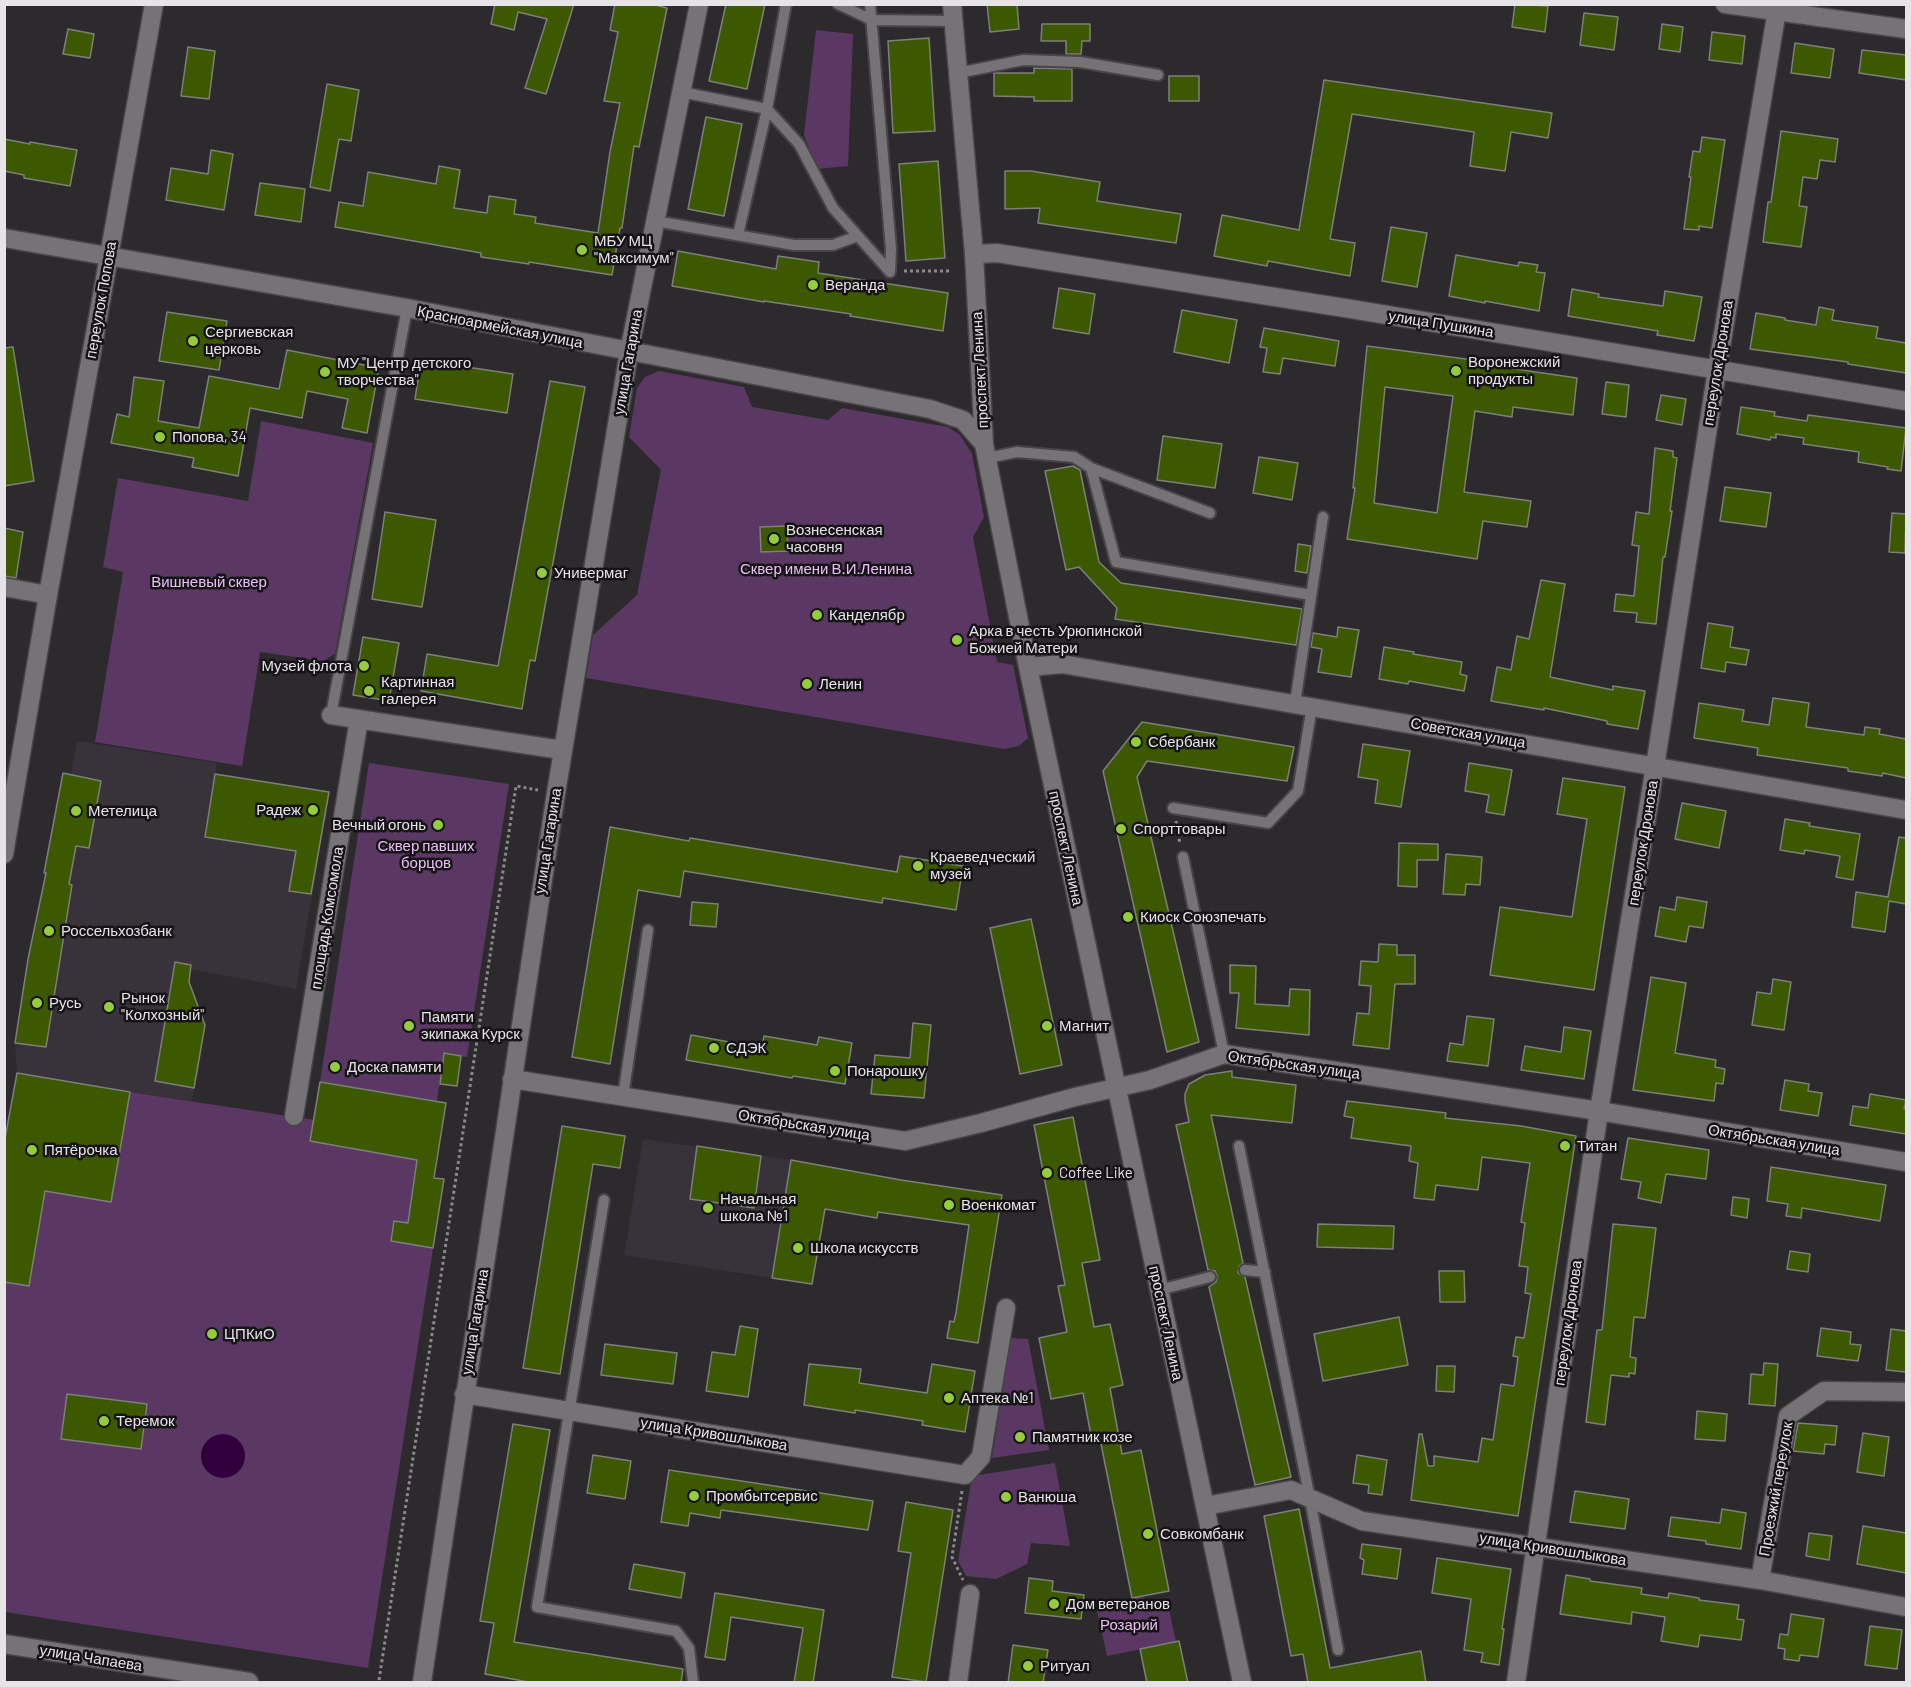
<!DOCTYPE html>
<meta charset="utf-8">
<style>
body{margin:0}
#map{position:relative;width:1911px;height:1687px;overflow:hidden;background:#2d2a2e;font-family:Barlow,sans-serif}
canvas{display:block}
.frame{position:absolute;inset:0;border:6px solid #e6e4e6;pointer-events:none}
</style>
<div id="map">
<canvas width="1911" height="1687"></canvas>
<div class="frame"></div>
</div>
<script>
const g = document.querySelector('canvas').getContext('2d');
g.lineJoin = 'round';
function paint(path, color) { g.fillStyle = color; g.fill(path, 'evenodd'); }
function stroke(path, color, width, dash) { g.strokeStyle = color; g.lineWidth = width; g.lineCap = dash ? 'butt' : 'round'; g.setLineDash(dash || []); g.stroke(path); }
function drawText(font, color, halo, rows, align = 'center') {
  g.font = font + ' Barlow,sans-serif'; g.lineWidth = 5; g.setLineDash([]); g.textBaseline = 'middle'; g.strokeStyle = halo; g.fillStyle = color; for (const [text, x, y, turn = 0] of rows) {
    g.save(); g.translate(x, y); g.rotate((+turn || 0) * Math.PI / 180); g.textAlign = isNaN(turn) ? turn : align; if (halo) g.strokeText(text, 0, 0); g.fillText(text, 0, 0); g.restore();
  }
}
paint(new Path2D(`
 M77,741L217,763L205,837L319,855L296,989L191,969L189,982L205,1025L192,1101L130,1092L111,1202L29,1286L5,1282V1144L17,1073L15,1043L45,879L44,873L63,773L71,775Z
 M643,1139L791,1160L772,1278L624,1255Z`), '#38323a');
paint(new Path2D(`
 M816,30L853,34L848,166L817,169L804,135Z
 M659,371L744,387L752,407L828,420L842,408L948,427L960,435L972,454L984,517L973,537L997,662L1013,665L1028,738L1019,746L1004,749L586,678L593,635L637,595L661,470L629,437L637,388L645,377Z
 M261,421L373,443L335,654L323,661L260,652L242,766L95,742L123,572L103,567L118,478L248,501Z
 M369,763L509,784L467,1057L444,1054L437,1101L320,1082Z
 M130,1092L314,1120L310,1141L417,1160L410,1206L439,1210L368,1668L5,1612L4,1282L29,1286L45,1191Z
 M1011,1338L1028,1339L1049,1450L992,1458Z
 M1055,1463L1070,1546L1031,1543L1027,1564L996,1579L966,1576L958,1561L972,1476Z
 M1143,1596L1145,1604L1167,1600L1176,1642L1107,1656L1096,1606Z`), '#5a3863');
paint(new Path2D(`
 M201 1456a22 22 0 1 1 44 0a22 22 0 1 1-44 0Z`), '#2f003b');
const building = new Path2D(`
 M495,4H574L546,94L525,88L547,19L518,12L514,30L491,24Z
 M615,4H651L667,8L639,147L634,146L622,228H620L612,275L529,262V264L481,257V253L335,227L339,202L363,206L368,172L436,184L439,166L460,170L454,208L487,213L489,196L516,200L514,214L536,217L535,223L598,233L610,152L620,103L604,101L618,32L610,30Z
 M726,4H765L747,89L709,81Z
 M987,4H1017L1019,29L990,32Z
 M1515,4L1548,6L1545,32L1512,27Z
 M1584,13L1618,17L1614,50L1580,45Z
 M1042,24H1090V41H1082L1081,54H1066V41H1041Z
 M1662,24L1683,27L1680,52L1659,49Z
 M68,29L94,34L90,58L63,54Z
 M1712,32L1745,36L1742,64L1709,60Z
 M929,38L935,131L893,133L888,41Z
 M1795,43L1834,49L1830,78L1791,73Z
 M188,47L215,51L209,99L181,96Z
 M1862,50L1906,55V80L1859,73Z
 M1034,68L1072,69V101H1034V97L994,96V73H1034Z
 M1169,76H1199V101H1169Z
 M1324,80L1552,113L1548,138L1511,132L1505,171L1470,166L1474,132L1352,114L1330,239L1355,243L1350,276L1268,261L1267,266L1214,256L1222,215L1299,230Z
 M327,84L359,90L351,141L339,139L330,191L310,187Z
 M706,117L742,124L724,216L688,209Z
 M1781,131L1838,139L1835,162L1820,160L1817,179L1803,177L1799,206L1807,207L1801,247L1763,242L1768,202H1771Z
 M1702,137L1725,140L1712,228L1699,226V230L1684,229L1691,177H1689L1693,151L1700,152Z
 M4,139L30,144V142L77,150L70,186L24,178V175L4,171Z
 M211,150L233,154L224,210L166,200L171,168L208,174Z
 M938,161L945,258L906,261L899,164Z
 M1005,171H1031L1100,182L1097,201L1181,214L1176,243L1038,223L1040,208L1005,209Z
 M260,183L305,189L301,222L255,215Z
 M1391,227L1427,233L1417,287L1382,281Z
 M678,251L776,269L778,256L819,262L818,273L948,293L943,331L850,316L851,314L764,301V302L672,286Z
 M1456,255L1518,266L1519,262L1538,265L1536,272L1545,273L1539,311L1485,301V303L1449,296Z
 M1059,288L1095,294L1089,334L1053,328Z
 M1572,289L1599,294L1598,297L1663,306L1665,291L1702,297L1694,341L1657,335L1658,331L1568,316Z
 M1819,307L1834,310L1832,320L1878,327L1876,338L1906,343V373L1848,364V362L1750,349L1756,313L1785,318V320L1816,325Z
 M1182,310L1237,320L1229,363L1174,352Z
 M167,312L227,321L219,370L159,361Z
 M1264,328L1339,341L1335,366L1283,358L1280,374L1263,372L1267,348L1260,347Z
 M1367,346L1481,361V364L1577,378L1573,415L1513,407L1512,417L1475,411L1464,492L1531,501L1527,527L1483,521L1477,559L1347,539L1355,488H1353ZM1385,387L1453,396L1437,513L1374,503Z
 M13,347L34,481L4,486V348Z
 M287,350L379,368L367,433L342,428L348,399L307,391L302,418L250,408L238,476L192,467L194,458L111,443L117,414L129,417L134,377L164,381L158,421L199,428L209,376L279,389Z
 M421,360L513,374L507,413L415,399Z
 M550,381L585,387L535,661L530,660L522,709L421,691L427,654L498,666Z
 M1606,382L1629,385L1626,417L1602,414Z
 M1661,395L1686,399L1682,425L1656,420Z
 M1741,407L1775,412L1774,416L1807,421L1808,415L1906,428L1901,471L1887,469L1888,467L1858,462L1859,452L1803,444L1804,438L1776,434V438L1771,437L1770,440L1737,434Z
 M1163,436L1222,444L1215,488L1157,480Z
 M1655,448L1673,451V457L1677,458L1670,511H1672L1665,557H1663L1656,624L1636,622L1637,613L1614,611L1616,594L1634,596L1639,546L1632,545L1636,512L1649,514Z
 M1259,457L1298,463L1292,500L1253,493Z
 M1073,466L1080,470L1099,562L1121,583L1302,609L1296,645L1115,619L1117,608L1079,567L1066,570L1045,471Z
 M1725,487L1771,493L1766,527L1720,521Z
 M385,512L436,520L422,607L372,599Z
 M1892,513L1906,514L1905,553L1889,552Z
 M787,526L788,551L761,552L760,527Z
 M4,528L23,532L16,578L4,576Z
 M1298,544L1311,546L1307,573L1295,571Z
 M1541,580L1565,584L1550,677L1613,690V686L1645,691L1638,729L1607,724V721L1544,708V710L1491,701L1497,667L1511,670L1517,636L1529,639Z
 M1708,623L1733,627L1730,647L1749,650L1746,665L1726,662L1725,672L1701,668Z
 M1338,627L1359,630L1351,677L1318,672L1322,649L1311,647L1313,633L1337,637Z
 M363,637L399,643L389,701L353,695Z
 M1384,647L1414,652L1413,654L1462,662L1460,674L1467,676L1464,691L1409,681L1408,684L1379,679Z
 M1773,698L1809,703L1806,727L1864,735L1865,727L1880,729L1879,734L1906,739V778L1883,773L1882,776L1848,771V768L1757,755L1758,748L1694,738L1699,703L1744,710L1742,721L1769,725Z
 M1142,722L1294,747L1287,781L1147,761L1137,777L1199,1042L1167,1052L1103,771Z
 M1363,744L1410,751L1401,807L1375,803L1378,780L1358,777Z
 M1469,763L1512,770L1504,815L1486,812L1489,795L1465,791Z
 M63,773L101,781L89,848L76,846L69,884L72,885L46,1047L15,1043L28,959L46,873H44Z
 M215,774L329,792L311,894L289,891L296,851L205,837Z
 M1563,778L1625,787L1594,990L1490,975L1500,907L1572,917L1587,819L1557,814Z
 M1682,803L1726,811L1719,848L1675,839Z
 M1785,819L1810,823L1809,826L1860,834L1853,880L1836,877L1840,856L1805,850L1804,854L1780,850Z
 M610,827L689,841L690,838L897,872L900,856L963,866L956,910L883,898L882,903L684,871L680,897L638,890L610,1064L572,1057Z
 M1899,837L1906,838V904L1889,901L1885,932L1852,927L1856,892L1888,897Z
 M1399,843L1438,844V860H1417V887L1398,886Z
 M1446,854L1482,857L1480,885L1466,884L1465,895L1443,894Z
 M1677,897L1707,902L1703,928L1689,926L1686,942L1655,936L1660,907L1675,910Z
 M692,902L718,904L716,927L690,925Z
 M1031,919L1062,1065L1020,1074L990,928Z
 M1379,944L1397,945V955H1415V984H1395L1389,1049L1353,1045L1357,1013L1369,1014L1371,986L1359,985L1361,961L1378,962Z
 M175,962L191,965L189,982L205,1025L194,1088L155,1081Z
 M1230,965L1256,966L1255,1004L1289,1006L1290,989L1310,990L1309,1035L1236,1028L1239,993H1230Z
 M1651,977L1686,983L1675,1053L1716,1060L1715,1067L1725,1069L1723,1084L1716,1083L1714,1101L1633,1090Z
 M1773,979L1791,982L1784,1030L1752,1025L1757,992L1771,994Z
 M1467,1016L1494,1019L1488,1066L1447,1061L1450,1043L1463,1045Z
 M913,1023L931,1025L924,1098L871,1094L875,1055L910,1058Z
 M1564,1027L1591,1031L1584,1079L1521,1070L1525,1046L1561,1052Z
 M691,1035L762,1048L764,1036L817,1045L819,1037L852,1043L845,1084L793,1076L792,1078L686,1060Z
 M444,1053L461,1056L457,1086L440,1084Z
 M1232,1071V1077L1296,1085L1292,1123L1211,1115L1243,1263L1239,1266L1238,1273L1245,1277L1291,1477L1255,1485L1209,1287L1216,1282L1217,1276L1215,1271L1208,1270L1176,1125L1189,1122L1185,1101V1094L1189,1084L1205,1075Z
 M17,1073L130,1092L111,1202L45,1191L29,1286L4,1282V1144Z
 M1785,1080L1809,1084L1808,1091L1822,1093L1818,1116L1780,1110Z
 M320,1082L446,1103L434,1178L444,1179L433,1248L391,1241L394,1221L408,1223L417,1160L310,1141Z
 M1870,1094L1906,1100L1904,1109H1906V1134L1850,1125L1853,1106L1868,1108Z
 M1347,1101L1446,1113L1445,1118L1521,1126L1576,1136L1518,1516L1411,1500L1419,1434H1422L1428,1466H1434V1456L1478,1462L1482,1438L1493,1440L1501,1384L1514,1386L1518,1357L1513,1356L1516,1337L1524,1338L1531,1294L1525,1293L1528,1267L1519,1266L1525,1223L1521,1222L1530,1163L1482,1157L1478,1190L1436,1185L1434,1200L1414,1198L1418,1163L1409,1161L1411,1146L1351,1138L1354,1118L1344,1116Z
 M1073,1117L1100,1260L1082,1263L1094,1327L1110,1324L1123,1385L1110,1388L1122,1454L1141,1450L1169,1591L1132,1598L1100,1439L1092,1441L1083,1393L1051,1399L1039,1338L1067,1332L1058,1286L1065,1285L1034,1125Z
 M562,1126L625,1136L620,1168L593,1164L560,1374L523,1368Z
 M1628,1138L1709,1150L1706,1179L1666,1174L1661,1203L1638,1198L1641,1182L1621,1179Z
 M697,1146L761,1156L754,1208L690,1199Z
 M791,1160L901,1180L1002,1195L978,1343L947,1338L950,1321L954,1322L956,1313L969,1225L878,1212L877,1218L825,1209L812,1284L772,1278Z
 M1771,1167L1886,1185L1880,1221L1802,1208L1801,1218L1786,1216L1788,1204L1767,1201Z
 M1733,1197L1749,1199L1747,1218L1731,1215Z
 M1318,1224L1394,1226L1393,1249L1317,1247Z
 M1613,1224L1656,1228L1645,1318L1634,1317L1630,1357L1636,1358L1635,1374L1629,1373V1377L1611,1375L1605,1425L1586,1422L1597,1330H1602Z
 M1790,1251L1810,1254L1808,1272L1787,1269Z
 M1439,1271H1464L1465,1302H1440Z
 M1399,1317L1408,1365L1323,1381L1314,1334Z
 M740,1326L758,1329L748,1397L706,1391L712,1352L735,1355Z
 M1821,1328L1851,1332L1850,1344L1861,1345L1858,1361L1817,1356Z
 M1891,1329L1906,1331V1372L1886,1370Z
 M605,1344L677,1353L673,1384L601,1375Z
 M1764,1363L1778,1364L1775,1406L1749,1404L1751,1374L1763,1375Z
 M809,1364L861,1369L859,1383L927,1393L932,1364L975,1371L965,1432L922,1425L923,1421L855,1410V1413L804,1405Z
 M1437,1366H1455L1454,1392L1436,1391Z
 M67,1394L147,1404L141,1449L61,1439Z
 M1697,1411L1727,1414L1725,1441L1695,1439Z
 M1798,1423L1837,1426L1835,1445L1825,1444L1824,1454L1793,1451Z
 M513,1424L550,1430L514,1642L683,1669L681,1683H534L485,1674L494,1623L480,1621Z
 M1863,1433L1889,1437L1884,1476L1857,1472Z
 M593,1455L631,1461L625,1499L587,1493Z
 M1357,1455L1387,1460L1382,1495L1368,1493L1369,1485L1353,1483Z
 M669,1470L873,1501L868,1530L721,1510L720,1518L690,1513L688,1526L661,1522Z
 M1575,1491L1629,1499L1625,1529L1570,1522Z
 M906,1502L953,1510L926,1682L892,1677L911,1553L898,1551Z
 M1299,1509L1330,1668L1421,1651L1426,1683H1308L1303,1654L1291,1656L1264,1516Z
 M1722,1509L1746,1513L1741,1549L1706,1544V1541L1668,1536L1671,1517L1720,1523Z
 M1863,1526L1906,1533V1573L1857,1564Z
 M1809,1533L1832,1536L1829,1560L1806,1556Z
 M1362,1544L1401,1549L1397,1579L1362,1574L1364,1560L1360,1558Z
 M1437,1558L1511,1569L1502,1629H1504L1499,1665L1481,1662L1483,1653L1464,1650L1471,1599L1432,1593Z
 M634,1564L685,1573L681,1598L629,1589Z
 M1566,1575L1590,1579V1581L1642,1588L1641,1594L1668,1598L1669,1593L1699,1598V1600L1739,1605L1737,1619L1744,1620L1741,1640L1700,1635L1698,1647L1661,1641L1665,1617L1632,1612L1631,1624L1560,1614Z
 M1029,1578L1053,1581L1052,1591L1084,1595L1081,1619L1025,1613Z
 M715,1593L824,1610L813,1683H794L803,1628L731,1617L725,1660L705,1657Z
 M1791,1614L1824,1619L1818,1657L1800,1655L1799,1661L1784,1659L1785,1649L1778,1648L1780,1634L1788,1635Z
 M1870,1626L1902,1630L1897,1669L1865,1665Z
 M1179,1641L1188,1683H1147L1140,1649Z
 M1013,1645L1048,1650L1043,1683H1008Z`);
paint(building, '#3c5902');
stroke(building, '#7d7f7a', 1.5);
const lane = new Path2D(`
 M838,4L872,20L954,21
 M958,73L1023,60L1080,62L1158,75
 M681,92L767,109L799,144L833,208L890,272L891,249L870,4
 M655,221L794,245H833L858,236
 M738,235L767,109L786,4
 M987,458L1017,452L1074,457L1091,468L1116,562L1311,595
 M1091,468L1210,513
 M1295,703L1323,517
 M331,715L407,308
 M1173,808L1268,823L1298,791L1312,706
 M1183,857L1224,1054
 M623,1096L648,930
 M1239,1146L1310,1499L1338,1650
 M604,1200L537,1607L676,1631L689,1648L693,1682
 M1245,1270L1265,1272
 M1159,1290L1210,1277`);
const street = new Path2D(`
 M952,4L974,254
 M1725,4L1906,29
 M109,256L154,4
 M629,352L699,4
 M4,587L48,595
 M331,715L562,750
 M512,1079L905,1141L981,1123L1075,1097L1150,1080L1224,1054L1599,1111L1906,1162
 M294,1116L359,719
 M464,1394L965,1475L981,1457L1006,1308
 M1205,1506L1291,1490L1362,1521L1760,1580L1906,1607
 M1760,1580L1788,1416L1824,1391L1906,1392
 M4,1644L249,1682
 M958,1682L970,1594
 M1516,1682L1599,1111L1655,766L1717,370L1778,4`);
const secondary = new Path2D(`
 M4,238L407,308L930,409L963,420L984,444
 M1028,667L1062,664L1906,810
 M4,854L48,595L109,256
 M422,1682L556,793L629,352
 M1242,1682L1028,667L984,444L974,254L997,253L1351,309L1906,401`);
stroke(lane, '#474548', 14);
stroke(street, '#474548', 21);
stroke(secondary, '#474548', 21);
stroke(new Path2D(`
 M904,271H950
 M1176,821L1180,844
 M962,1491L952,1557L963,1580
 M379,1680L516,786L538,790`), '#8a888b', 3, [3, 3]);
stroke(lane, '#767377', 10);
stroke(street, '#767377', 18);
stroke(secondary, '#767377', 18);
for (const [x, y, r, color] of [
 [582,250,6,"#95cc3b"],
 [813,285,6,"#95cc3b"],
 [193,341,6,"#95cc3b"],
 [1456,371,6,"#95cc3b"],
 [325,372,6,"#95cc3b"],
 [160,437,6,"#95cc3b"],
 [774,539,6,"#95cc3b"],
 [542,573,6,"#95cc3b"],
 [817,615,6,"#95cc3b"],
 [957,640,6,"#95cc3b"],
 [364,666,6,"#95cc3b"],
 [807,684,6,"#95cc3b"],
 [369,691,6,"#95cc3b"],
 [1136,742,6,"#95cc3b"],
 [313,810,6,"#95cc3b"],
 [76,811,6,"#95cc3b"],
 [438,825,6,"#95cc3b"],
 [1121,829,6,"#95cc3b"],
 [918,866,6,"#95cc3b"],
 [1128,917,6,"#95cc3b"],
 [49,931,6,"#95cc3b"],
 [37,1003,6,"#95cc3b"],
 [109,1007,6,"#95cc3b"],
 [409,1026,6,"#95cc3b"],
 [1047,1026,6,"#95cc3b"],
 [714,1048,6,"#95cc3b"],
 [335,1067,6,"#95cc3b"],
 [835,1071,6,"#95cc3b"],
 [1565,1146,6,"#95cc3b"],
 [32,1150,6,"#95cc3b"],
 [1047,1173,6,"#95cc3b"],
 [949,1205,6,"#95cc3b"],
 [708,1208,6,"#95cc3b"],
 [798,1248,6,"#95cc3b"],
 [212,1334,6,"#95cc3b"],
 [949,1398,6,"#95cc3b"],
 [104,1421,6,"#95cc3b"],
 [1020,1437,6,"#95cc3b"],
 [694,1496,6,"#95cc3b"],
 [1006,1497,6,"#95cc3b"],
 [1148,1534,6,"#95cc3b"],
 [1054,1604,6,"#95cc3b"],
 [1028,1666,6,"#95cc3b"]
]) { const dot = new Path2D(); dot.arc(x, y, r, 0, 2 * Math.PI); g.fillStyle = color; g.fill(dot); stroke(dot, '#151315', 2); }
drawText('15px', '#e6e4e6', '#151315', [
 ["МБУ МЦ",594,241],
 ["\"Максимум\"",594,258],
 ["Веранда",825,285],
 ["Сергиевская",205,332],
 ["церковь",205,349],
 ["Воронежский",1468,362],
 ["продукты",1468,379],
 ["МУ \"Центр детского",337,363],
 ["творчества\"",337,380],
 ["Попова, 34",172,437],
 ["Вознесенская",786,530],
 ["часовня",786,547],
 ["Универмаг",554,573],
 ["Канделябр",829,615],
 ["Арка в честь Урюпинской",969,631],
 ["Божией Матери",969,648],
 ["Музей флота",352,666,"right"],
 ["Картинная",381,682],
 ["галерея",381,699],
 ["Ленин",819,684],
 ["Сбербанк",1148,742],
 ["Радеж",301,810,"right"],
 ["Метелица",88,811],
 ["Вечный огонь",426,825,"right"],
 ["Спорттовары",1133,829],
 ["Краеведческий",930,857],
 ["музей",930,874],
 ["Киоск Союзпечать",1140,917],
 ["Россельхозбанк",61,931],
 ["Рынок",121,998],
 ["\"Колхозный\"",121,1015],
 ["Русь",49,1003],
 ["Памяти",421,1017],
 ["экипажа Курск",421,1034],
 ["Магнит",1059,1026],
 ["СДЭК",726,1048],
 ["Доска памяти",347,1067],
 ["Понарошку",847,1071],
 ["Титан",1577,1146],
 ["Пятёрочка",44,1150],
 ["Coffee Like",1059,1173],
 ["Начальная",720,1199],
 ["школа №1",720,1216],
 ["Военкомат",961,1205],
 ["Школа искусств",810,1248],
 ["ЦПКиО",224,1334],
 ["Аптека №1",961,1398],
 ["Теремок",116,1421],
 ["Памятник козе",1032,1437],
 ["Промбытсервис",706,1496],
 ["Ванюша",1018,1497],
 ["Совкомбанк",1160,1534],
 ["Дом ветеранов",1066,1604],
 ["Ритуал",1040,1666]
], 'left');
drawText('15px', '#e6e4e6', '#151315', [
 ["переулок Попова",101,300,-80],
 ["улица Пушкина",1441,324,9],
 ["Красноармейская улица",500,327,11],
 ["улица Гагарина",628,362,-80],
 ["переулок Дронова",1718,363,-81],
 ["проспект Ленина",980,370,-93],
 ["Советская улица",1468,733,10],
 ["улица Гагарина",548,841,-81],
 ["переулок Дронова",1643,843,-81],
 ["проспект Ленина",1066,848,78],
 ["площадь Комсомола",327,918,-81],
 ["Октябрьская улица",1294,1065,8],
 ["Октябрьская улица",804,1125,9],
 ["Октябрьская улица",1774,1140,9],
 ["улица Гагарина",475,1322,-81],
 ["проспект Ленина",1166,1323,78],
 ["переулок Дронова",1568,1323,-82],
 ["улица Кривошлыкова",714,1434,9],
 ["Проезжий переулок",1776,1489,-80],
 ["улица Кривошлыкова",1553,1549,9],
 ["улица Чапаева",91,1658,9]
]);
drawText('15px', '#e9c0f5', '#151315', [
 ["Сквер имени В.И.Ленина",826,569],
 ["Вишневый сквер",209,582],
 ["Сквер павших",426,846],
 ["борцов",426,863],
 ["Розарий",1129,1625]
]);
</script>
